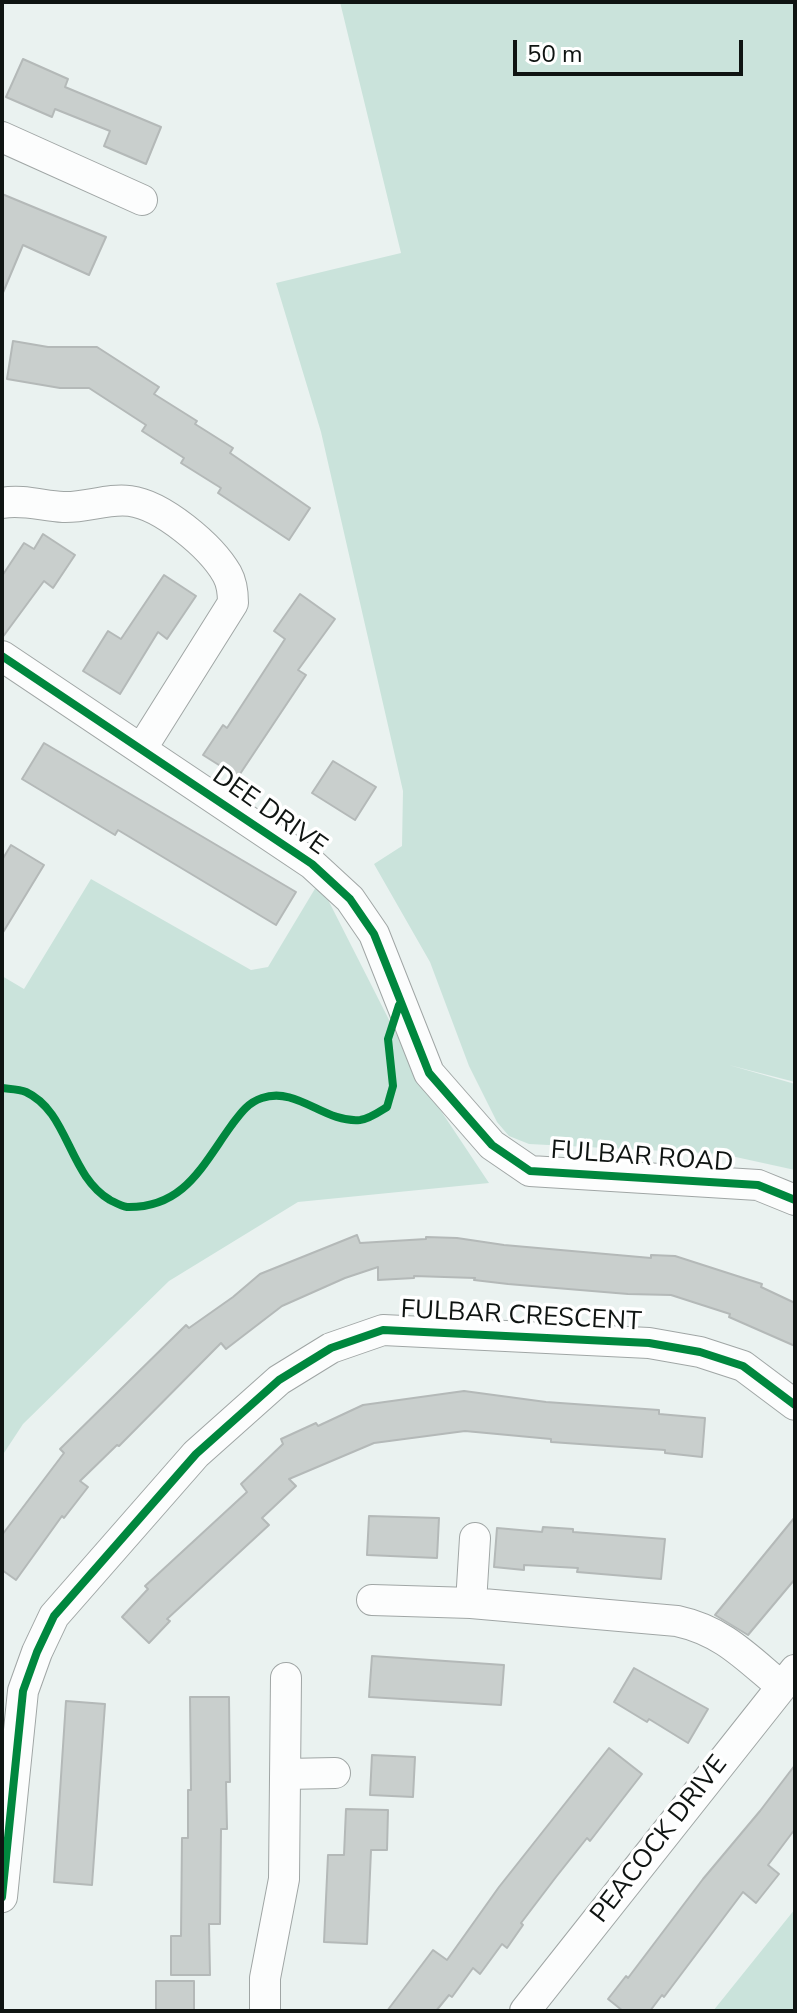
<!DOCTYPE html>
<style>
body{margin:0}
#map{position:relative;width:797px;height:2013px;overflow:hidden;background:#eaf2f0;font-family:"Nunito Sans",sans-serif}
canvas{display:block}
.frame{position:absolute;inset:0;border:4px solid #0f1412;pointer-events:none}
.scale{position:absolute;left:513px;top:40px;width:230px;height:36px;box-sizing:border-box;border:4px solid #0f1412;border-top:0;padding-left:10px;font-size:24px;line-height:28px;white-space:nowrap;color:#0f1412;-webkit-text-stroke:6px #fff;paint-order:stroke}
</style>
<div id="map">
<canvas width="797" height="2013"></canvas>
<div class="frame"></div>
<div class="scale">50 m</div>
</div>
<script>
const g = document.querySelector('canvas').getContext('2d');
g.lineJoin = 'round';
function paint(path, color) { g.fillStyle = color; g.fill(path, 'evenodd'); }
function stroke(path, color, width, dash) { g.strokeStyle = color; g.lineWidth = width; g.lineCap = dash ? 'butt' : 'round'; g.setLineDash(dash || []); g.stroke(path); }
function drawText(font, color, halo, rows, align = 'center') {
  g.font = font + ' "Nunito Sans",sans-serif'; g.lineWidth = 7; g.setLineDash([]); g.textBaseline = 'middle'; g.strokeStyle = halo; g.fillStyle = color; for (const [text, x, y, turn = 0] of rows) {
    g.save(); g.translate(x, y); g.rotate((+turn || 0) * Math.PI / 180); g.textAlign = isNaN(turn) ? turn : align; if (halo) g.strokeText(text, 0, 0); g.fillText(text, 0, 0); g.restore();
  }
}
paint(new Path2D(`
 M340,2H795V1082L729,1065L795,1084V1170L722,1154L529,1144L509,1136L497,1122L469,1066L430,962L374,864L402,846L403,791L321,432L276,283L401,253Z
 M91,879L251,970L268,967L319,882L417,1075L489,1183L298,1202L169,1281L23,1424L2,1456V976L24,989Z
 M795,1909V2011H713Z`), '#cae3db');
const building = new Path2D(`
 M23,59L68,79L65,87L161,127L146,164L104,146L110,131L55,109L52,117L6,97Z
 M2,194L106,237L89,275L23,245L2,295Z
 M13,341L48,347H97L159,387L154,394L197,421L195,424L233,448L230,453L310,508L289,540L218,493L221,488L181,463L184,458L142,431L146,425L89,388H60L7,379Z
 M43,534L75,555L53,588L44,581L2,638V576L24,543L34,549Z
 M164,575L196,596L167,639L158,632L120,694L83,671L108,631L121,639Z
 M300,594L335,619L298,670L306,675L238,777L203,755L223,725L227,728L285,639L274,631Z
 M44,743L296,892L276,925L118,830L115,835L22,779Z
 M333,761L376,787L355,820L312,793Z
 M11,845L44,865L2,934V860Z
 M357,1235L360,1243L426,1239V1237L457,1238L504,1245L651,1258V1255L675,1256L762,1284L761,1287L795,1303V1346L729,1317L730,1314L671,1295L628,1294L508,1284L474,1280L475,1278L414,1276V1278L378,1280V1267L345,1278L282,1306L226,1349L221,1343L119,1446L117,1445L80,1481L88,1487L64,1518L62,1516L16,1580L2,1570V1535L64,1453L60,1449L186,1325L189,1328L233,1297L260,1274Z
 M464,1391L546,1402L659,1410V1414L705,1418L702,1457L665,1453V1450L551,1442V1439L465,1431L374,1443L289,1479L296,1486L262,1518L269,1525L167,1619L170,1621L149,1643L122,1617L148,1589L145,1586L247,1492L241,1484L283,1444L281,1439L316,1423L318,1426L363,1405Z
 M369,1516L439,1518L437,1558L367,1555Z
 M795,1517V1579L748,1635L715,1615Z
 M543,1527L573,1529V1532L665,1539L661,1579L577,1572L578,1568L524,1565V1570L494,1567L497,1528L542,1532Z
 M372,1656L504,1665L501,1705L369,1697Z
 M634,1668L708,1709L688,1743L649,1719L647,1722L614,1702Z
 M190,1697H229L230,1782H226L227,1829H221L220,1924H209L210,1975H171V1936H181L182,1838H188V1790H191Z
 M66,1701L105,1704L92,1885L54,1882Z
 M609,1748L642,1774L590,1841L587,1838L556,1877L521,1923L523,1925L507,1948L502,1944L480,1974L473,1968L452,1997L449,1995L436,2011H387L433,1950L447,1960L499,1887Z
 M372,1755L415,1757L413,1797L370,1795Z
 M795,1765V1829L768,1865L779,1874L756,1903L743,1892L664,1997L662,1995L650,2011H623L608,1999L626,1976L628,1978L703,1879L760,1811Z
 M346,1809L388,1810L387,1850H371L367,1944L324,1942L328,1855H344Z
 M156,1981H194V2011H156Z`);
paint(building, '#c9cfcd');
stroke(building, '#b4b9b8', 2);
const minor = new Path2D(`
 M2,137L142,200
 M2,503C23,499 43,506 63,507C86,508 108,498 130,501C162,505 211,546 227,574C232,583 233,593 233,603L142,748
 M2,656L312,864L350,899L374,934L429,1073L492,1145L530,1171L758,1185L795,1200
 M372,1600L471,1603L677,1621C723,1631 746,1657 781,1686
 M471,1603L475,1538
 M286,1774L335,1773
 M2,1897L23,1691L37,1652L54,1616L196,1454L279,1380L331,1348L383,1330L649,1343L700,1352L743,1366L795,1405
 M265,2011V1978L284,1879L286,1678
 M525,2011L795,1670`);
stroke(minor, '#a0a6a5', 32);
stroke(minor, '#fcfdfd', 30);
stroke(new Path2D(`
 M2,656L312,864L350,899L374,934L429,1073L492,1145L530,1171L758,1185L795,1200
 M2,1088C9,1089 19,1089 26,1092C69,1112 68,1175 110,1200C116,1203 121,1206 127,1207C184,1208 202,1166 231,1126C240,1114 247,1103 262,1098C297,1086 324,1123 360,1120C369,1119 379,1112 387,1107L393,1086L388,1039L399,1005
 M2,1897L23,1691L37,1652L54,1616L196,1454L279,1380L331,1348L383,1330L649,1343L700,1352L743,1366L795,1405`), '#00873e', 8);
drawText('26px', '#0f1412', '#fff', [
 ["DEE DRIVE",269,812,35],
 ["FULBAR ROAD",642,1158,4],
 ["FULBAR CRESCENT",521,1317,3],
 ["PEACOCK DRIVE",660,1840,-52]
]);
</script>
